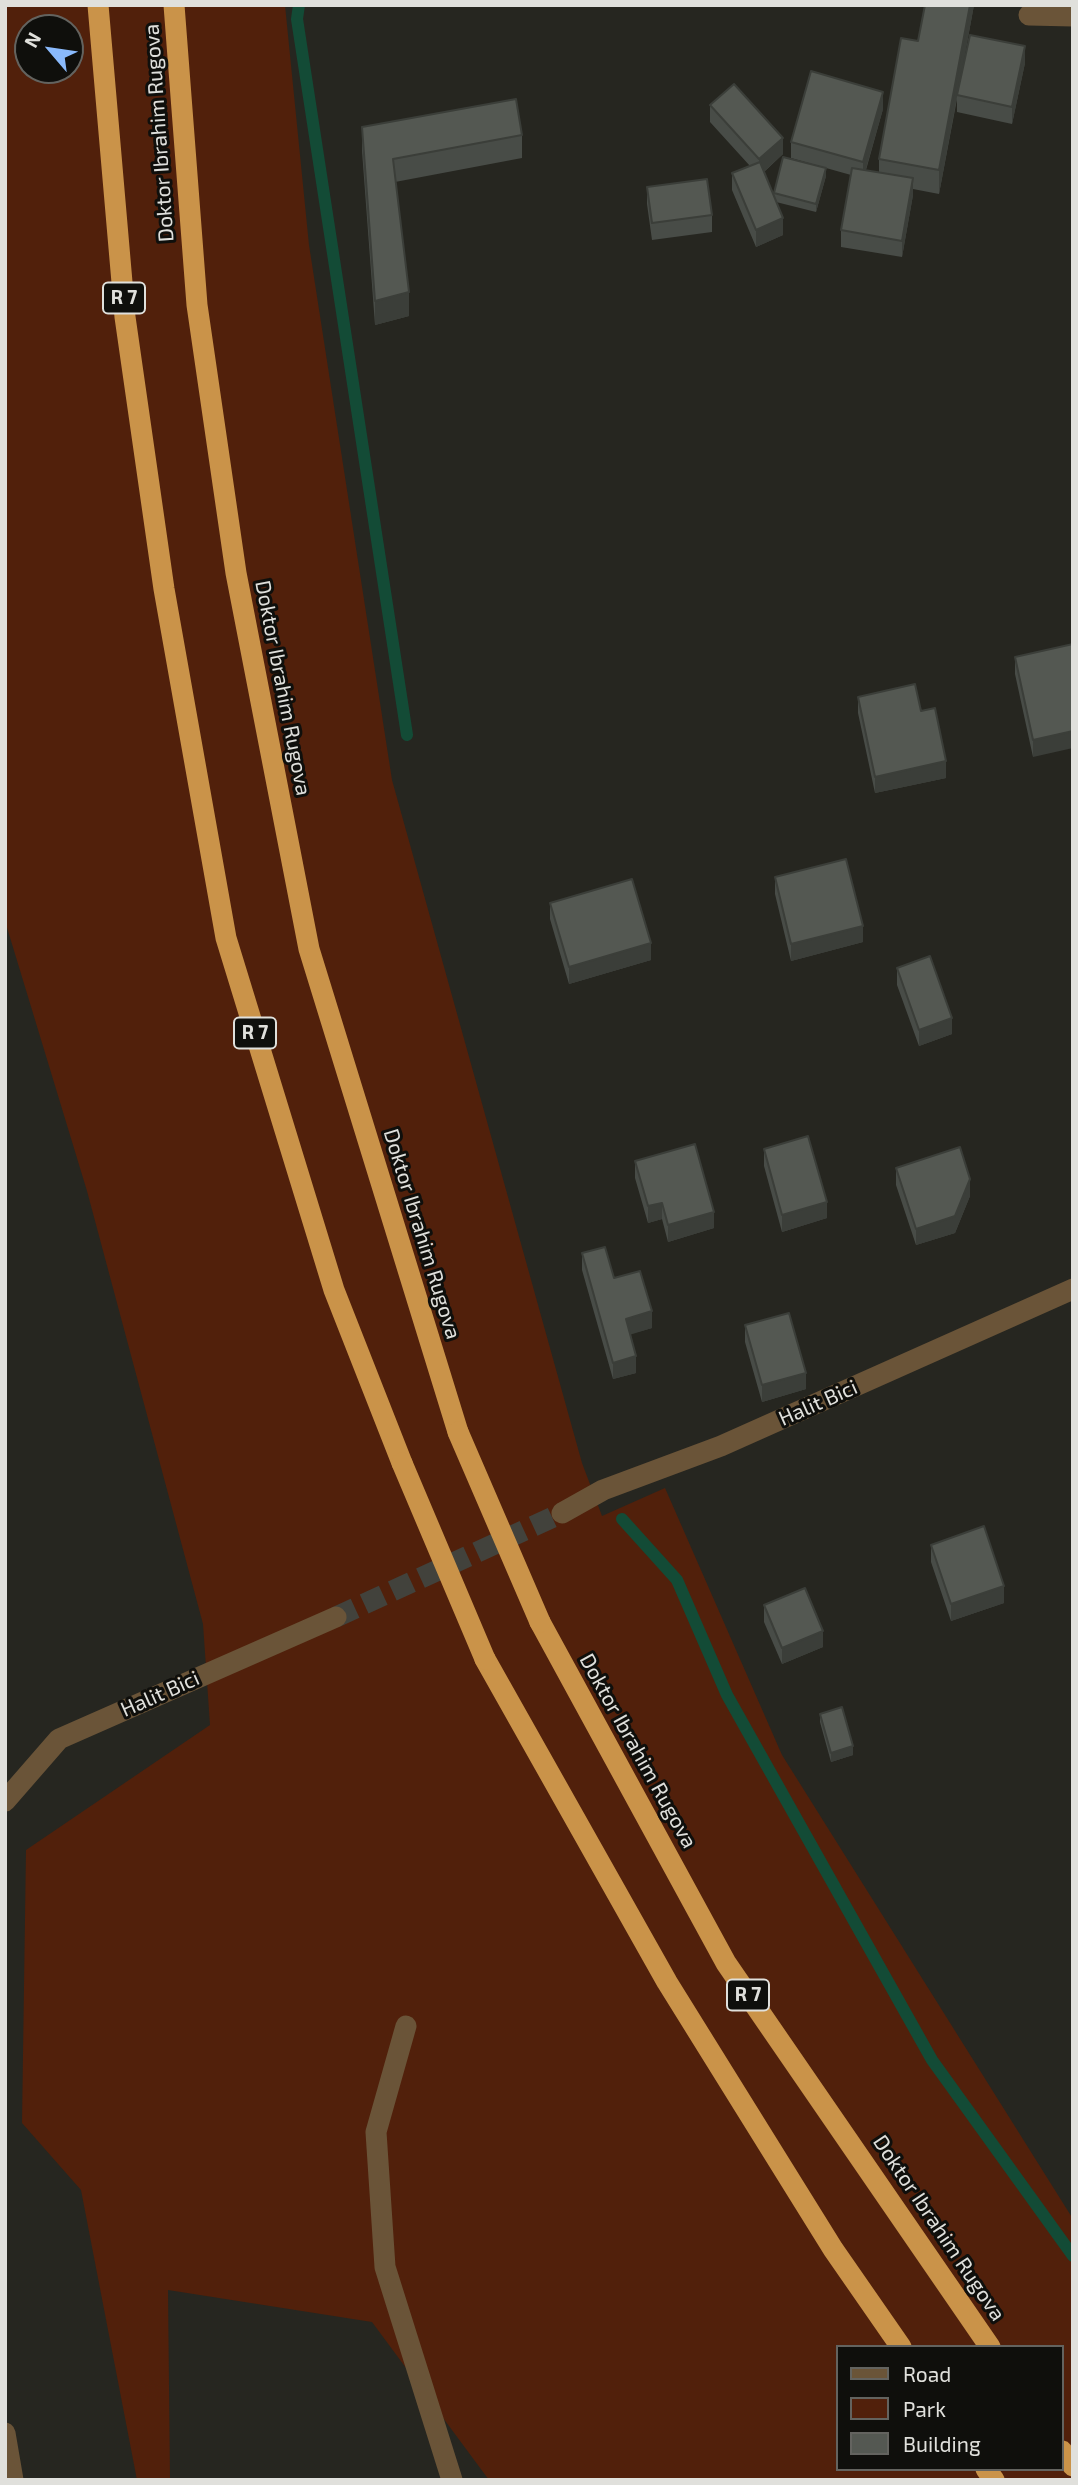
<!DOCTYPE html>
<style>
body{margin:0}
#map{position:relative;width:1078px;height:2485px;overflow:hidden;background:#262620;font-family:"Exo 2",sans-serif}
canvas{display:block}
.frame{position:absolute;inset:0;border:7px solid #e0e0dc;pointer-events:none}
.legend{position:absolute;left:836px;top:2345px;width:228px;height:126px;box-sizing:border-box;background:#0f0f0c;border:2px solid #63635f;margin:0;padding:9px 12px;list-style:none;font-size:21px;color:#e0e0dc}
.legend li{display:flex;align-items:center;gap:14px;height:35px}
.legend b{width:35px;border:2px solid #63635f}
.north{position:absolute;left:14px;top:14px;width:70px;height:70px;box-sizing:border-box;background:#0f0f0c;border:2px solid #63635f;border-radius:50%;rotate:299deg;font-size:19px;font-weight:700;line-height:28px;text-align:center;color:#e0e0dc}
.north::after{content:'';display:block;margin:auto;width:24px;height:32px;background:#8abafc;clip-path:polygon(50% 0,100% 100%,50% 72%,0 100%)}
</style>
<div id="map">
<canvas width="1078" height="2485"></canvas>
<div class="frame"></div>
<ul class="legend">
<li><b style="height:9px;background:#6a5438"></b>Road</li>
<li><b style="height:19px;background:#51200b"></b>Park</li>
<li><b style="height:19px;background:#545852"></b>Building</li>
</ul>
<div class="north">N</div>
</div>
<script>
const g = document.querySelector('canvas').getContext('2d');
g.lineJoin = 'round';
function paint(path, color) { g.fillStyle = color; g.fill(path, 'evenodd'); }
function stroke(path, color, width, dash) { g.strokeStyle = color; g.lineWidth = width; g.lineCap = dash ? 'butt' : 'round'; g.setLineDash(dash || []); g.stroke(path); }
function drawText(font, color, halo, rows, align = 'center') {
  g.font = font + ' "Exo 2",sans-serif'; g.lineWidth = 6; g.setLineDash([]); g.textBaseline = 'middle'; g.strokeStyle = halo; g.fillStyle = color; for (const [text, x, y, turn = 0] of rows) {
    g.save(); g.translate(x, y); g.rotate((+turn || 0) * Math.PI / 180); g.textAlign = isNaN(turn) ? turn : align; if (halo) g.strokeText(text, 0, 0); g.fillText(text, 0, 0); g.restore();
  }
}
paint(new Path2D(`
 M5,5H285L309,245L392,780L582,1463L602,1516L665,1488L782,1755L1073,2219V2480H489L372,2322L168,2290L170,2480H137L81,2190L22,2123L26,1850L210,1725L203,1624L87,1191L5,921ZM28,28H70V70H28ZM838,2347H1062V2469H838Z`), '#51200b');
stroke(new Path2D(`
 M299,5L297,19L407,735
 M622,1519L677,1580L727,1695L932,2060L1073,2256`), '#134b36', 12);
stroke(new Path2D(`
 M336,1617L562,1513`), '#42423c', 21, [21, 10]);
stroke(new Path2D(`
 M1029,15L1073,16
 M562,1513L603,1490L721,1446L1073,1289
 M5,1801L59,1739L336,1617
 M406,2026L376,2132L385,2267L452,2480
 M5,2433L13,2480`), '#6a5438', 21);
stroke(new Path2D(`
 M98,5L125,317L164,589L226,938L334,1290L402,1463
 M174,5L197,305L236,573L309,949L458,1432
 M540,1622L726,1963L990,2347
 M485,1659L667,1982L833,2249L901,2347
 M1062,2451L1073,2466
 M986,2469L994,2480`), '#ca9349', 21);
stroke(new Path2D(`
 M458,1432L540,1622
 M402,1463L485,1659`), '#ca9349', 21);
paint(new Path2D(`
 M974,5L963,65L1025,63L1012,124L957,112V99L939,194L913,189V195L902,257L841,247V230L851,175L826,168V176L816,212L776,202L783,235L756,247L732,190V173L750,166L710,122V105L783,154L764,172L774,197V193L819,166L791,158V142L883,109L866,170L879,172V159L918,41Z
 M362,127L522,135V158L395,182L409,316L375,325L362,151Z
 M647,187L712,215V232L652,240L647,204Z
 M1073,644L1033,757L1015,674V657Z
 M858,697L946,778L875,793L858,713Z
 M775,877L863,942L791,961L775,894Z
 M550,903L651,960L569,984L550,919Z
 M897,968L952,1034L919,1046L897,985Z
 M764,1149L827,1218L782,1232L764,1166Z
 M635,1161L714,1228L668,1242L662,1219L648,1223L635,1178Z
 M896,1168L970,1196L955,1233L916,1245L896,1185Z
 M582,1253L614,1278L652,1328L630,1334L636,1373L613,1379L582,1270Z
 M745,1325L806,1389L762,1402L745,1342Z
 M931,1545L1004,1603L951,1621L931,1562Z
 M764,1605L823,1647L782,1664L764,1622Z
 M820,1714L853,1755L831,1762L820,1722Z`), '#484c47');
paint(new Path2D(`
 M970,5H974L939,194V170Z
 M1025,46V63L1012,124V107Z
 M883,92V109L863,179V162Z
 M783,138V154L759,176V159Z
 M826,168V176L816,212V204Z
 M913,178V195L902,257V241Z
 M783,218V235L756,247V230Z
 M409,292V316L375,325V301Z
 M1073,731V748L1033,757V740Z
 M946,761V778L875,793V777Z
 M863,926V942L791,961V944Z
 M651,943V960L569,984V967Z
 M952,1018V1034L919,1046V1030Z
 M970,1179V1196L955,1233L916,1245V1229Z
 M827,1202V1218L782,1232V1215Z
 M662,1203V1219L648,1223V1206Z
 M714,1212V1228L668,1242V1225Z
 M652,1311V1328L626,1336V1319Z
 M636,1356V1373L613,1379V1363Z
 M806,1373V1389L762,1402V1385Z
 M1004,1586V1603L951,1621V1604Z
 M823,1631V1647L782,1664V1648Z
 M853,1746V1755L831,1762V1753Z`), '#3b3e39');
const building = new Path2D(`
 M925,5H970L939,170L879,159L901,38L918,41Z
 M970,35L1025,46L1012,107L957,95Z
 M811,71L883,92L863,162L791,142Z
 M734,84L783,138L759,159L710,105Z
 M516,99L522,135L393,159L409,292L375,301L362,127Z
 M783,157L826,168L816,204L774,193Z
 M760,162L783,218L756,230L732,173Z
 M852,168L913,178L902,241L841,230Z
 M707,179L712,215L652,223L647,187Z
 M1073,644V731L1033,740L1015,657Z
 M915,684L921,711L935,708L946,761L875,777L858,697Z
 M846,859L863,926L791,944L775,877Z
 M632,879L651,943L569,967L550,903Z
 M930,956L952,1018L919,1030L897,968Z
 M808,1136L827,1202L782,1215L764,1149Z
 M695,1144L714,1212L668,1225L662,1203L648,1206L635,1161Z
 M960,1147L970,1179L955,1216L916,1229L896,1168Z
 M605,1247L614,1278L640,1271L652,1311L626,1319L636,1356L613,1363L582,1253Z
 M789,1313L806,1373L762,1385L745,1325Z
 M984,1526L1004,1586L951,1604L931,1545Z
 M805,1588L823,1631L782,1648L764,1605Z
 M842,1707L853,1746L831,1753L820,1714Z`);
paint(building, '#545852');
stroke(building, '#3b3e39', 2);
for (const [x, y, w] of [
 [124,298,42],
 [255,1033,42],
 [748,1995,42]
]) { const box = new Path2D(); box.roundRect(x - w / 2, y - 15.5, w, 31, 5); g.fillStyle = '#0f0f0c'; g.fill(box); stroke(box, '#e0e0dc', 2); }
drawText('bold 19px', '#e0e0dc', null, [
 ["R 7",124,298],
 ["R 7",255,1033],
 ["R 7",748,1995]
]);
drawText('21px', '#e0e0dc', '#0f0f0c', [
 ["Doktor Ibrahim Rugova",159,133,-94],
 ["Doktor Ibrahim Rugova",283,688,79],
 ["Doktor Ibrahim Rugova",422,1234,73],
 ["Halit Bici",818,1403,-24],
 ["Halit Bici",160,1694,-24],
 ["Doktor Ibrahim Rugova",638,1751,61],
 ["Doktor Ibrahim Rugova",939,2228,56]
]);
</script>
